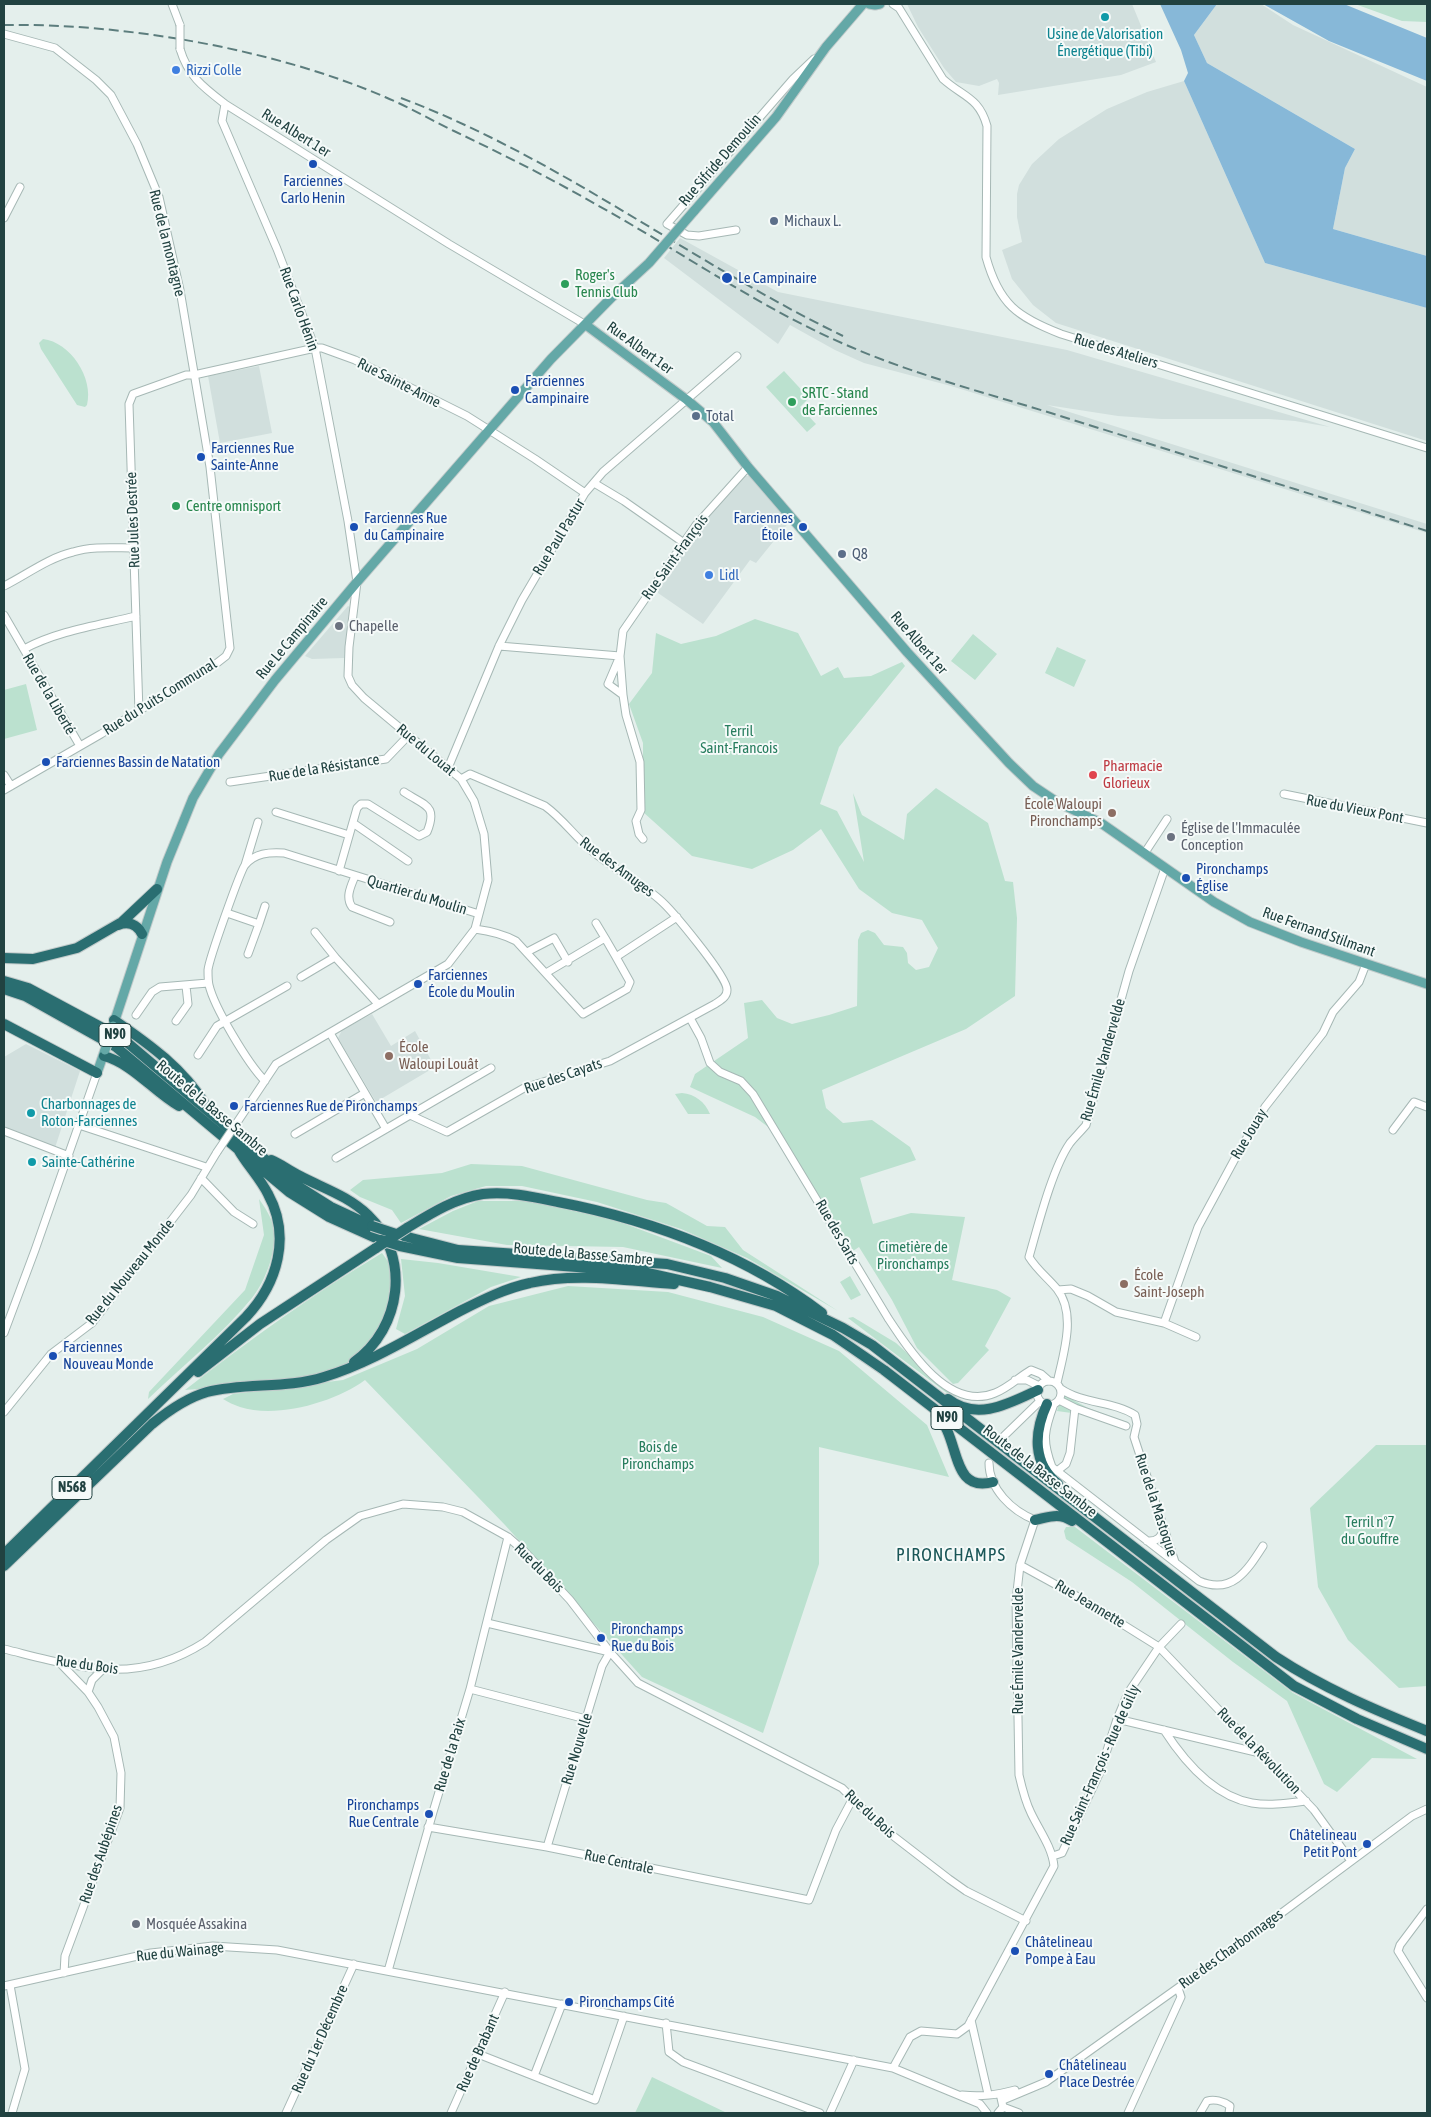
<!DOCTYPE html>
<meta charset="utf-8">
<style>
body{margin:0}
#map{position:relative;width:1431px;height:2117px;overflow:hidden;background:#e4efec;font-family:"Asap Condensed",sans-serif}
canvas{display:block}
.frame{position:absolute;inset:0;border:5px solid #214241;pointer-events:none}
</style>
<div id="map">
<canvas width="1431" height="2117"></canvas>
<div class="frame"></div>
</div>
<script>
const g = document.querySelector('canvas').getContext('2d');
g.lineJoin = 'round';
function paint(path, color) { g.fillStyle = color; g.fill(path, 'evenodd'); }
function stroke(path, color, width, dash) { g.strokeStyle = color; g.lineWidth = width; g.lineCap = dash ? 'butt' : 'round'; g.setLineDash(dash || []); g.stroke(path); }
function drawText(font, color, halo, rows, align = 'center') {
  g.font = font + ' "Asap Condensed",sans-serif'; g.lineWidth = 4; g.setLineDash([]); g.textBaseline = 'middle'; g.strokeStyle = halo; g.fillStyle = color; for (const [text, x, y, turn = 0] of rows) {
    g.save(); g.translate(x, y); g.rotate((+turn || 0) * Math.PI / 180); g.textAlign = isNaN(turn) ? turn : align; if (halo) g.strokeText(text, 0, 0); g.fillText(text, 0, 0); g.restore();
  }
}
paint(new Path2D(`
 M907,4H1132L1156,62L1121,75L998,95L999,83L997,79L979,86L956,82L944,68L918,27Z
 M1217,4H1261L1293,25L1427,87V256L1333,229L1345,168L1355,149L1207,63L1194,35Z
 M1184,81L1265,263L1427,308V441L1056,323L1033,305L1012,279L1002,250L1022,242L1017,217V194L1019,185L1032,164L1059,139L1107,109L1147,92Z
 M680,238L778,292L1067,350L1330,427L1295,421L1269,419H1161L1118,416L1047,405L1427,524V533L951,386L864,363L835,350L790,325L778,344L664,258Z
 M259,366L272,433L220,443L208,376Z
 M745,476H750L790,521L756,563L750,560L703,624L658,593L657,589L699,526Z
 M348,606L350,607L344,658L312,659L305,656Z
 M372,1014L391,1046L415,1031L435,1067L376,1102L338,1038L342,1030Z
 M26,1044L80,1071L53,1154L4,1135V1057Z`), '#d1dfdd');
paint(new Path2D(`
 M1355,4H1427V22L1402,21Z
 M43,339C70,342 94,378 87,405L85,407L77,405L41,349L39,343Z
 M784,371L809,398L800,407L816,424L807,432L766,387Z
 M755,619L798,633L821,676L838,667L844,678L871,676L902,662L905,666L839,747L820,804L837,811L864,862L853,793L862,815L904,840L907,814L936,788L988,823L1005,881L1013,882L1017,918L1015,996L966,1029L822,1090L826,1108L843,1123L872,1120L910,1147L916,1160L860,1178L873,1224L911,1213L965,1217L952,1280L997,1290L1011,1298L985,1346L989,1350L958,1383L953,1384L917,1348L892,1300L859,1247L853,1251L784,1139L755,1117L690,1087L695,1074L748,1038L744,1003L762,1000L777,1018L792,1024L829,1015L857,1006L858,940L861,933L868,930L875,933L884,945L903,947L907,953L908,963L916,970L929,967L938,948L922,920L892,913L859,889L821,829L793,850L752,869L692,856L643,812V743L629,704L652,673L656,633L681,644L716,636Z
 M973,634L997,654L975,680L951,661Z
 M1057,647L1086,660L1074,687L1045,673Z
 M26,684L37,730L4,739V690Z
 M682,1093C695,1094 705,1102 710,1114H688L675,1094Z
 M471,1164L522,1166L647,1200L666,1203L707,1226L725,1227L743,1250L838,1311L747,1258L681,1229L597,1202L522,1186H486L451,1196L401,1223L392,1210L360,1197L350,1190L363,1180L442,1173Z
 M259,1199C265,1208 271,1216 273,1226C278,1249 266,1280 252,1298C222,1335 182,1366 148,1399L149,1392L245,1290L264,1235Z
 M478,1201H527L612,1219L711,1256L722,1268L623,1247L507,1245L419,1229L453,1211Z
 M382,1253L392,1267L390,1307L372,1338L349,1364L338,1370L289,1382L185,1390C248,1341 313,1294 382,1253Z
 M401,1259L438,1263L521,1277L491,1287L405,1334L396,1329L405,1296Z
 M850,1276L861,1295L851,1300L840,1282Z
 M568,1286L668,1292L763,1317L839,1351L927,1425L949,1477L819,1447V1564L763,1733L642,1677L505,1525L365,1380C335,1402 277,1419 240,1407C234,1405 228,1402 223,1399L233,1394L343,1380L417,1349L489,1306Z
 M853,1317L896,1343L947,1389L958,1396L952,1397L848,1318Z
 M1062,1394L1088,1408L1127,1422L1125,1428L1086,1415L1057,1411Z
 M1376,1445H1427V1686L1399,1688L1348,1640L1318,1587L1310,1508Z
 M1066,1527H1075L1293,1693L1417,1759L1372,1758L1337,1792L1324,1784L1287,1701L1233,1662L1132,1582L1066,1539L1064,1531Z
 M652,2077L727,2113H635Z`), '#bbe1cf');
paint(new Path2D(`
 M1160,4H1217L1194,35L1207,63L1355,149L1345,168L1333,229L1427,256V308L1265,263L1184,81L1188,73L1181,50Z
 M1263,4H1344L1427,38V81L1329,41Z`), '#87b8d8');
const minor = new Path2D(`
 M172,4L180,25
 M893,4L899,8L943,79C963,97 979,97 987,126L986,257C999,304 1017,317 1061,334L1427,448
 M4,34L55,48L96,80L111,95L137,144L159,197L180,290L210,467L230,648L226,656L217,663L101,734L4,790
 M180,49C188,76 203,87 225,104L449,244L586,325
 M225,104L222,121L277,249L315,348L348,521L357,582L349,647L348,676L352,685L364,698L461,779L474,801L484,834L488,880L475,929L448,964L276,1064L236,1124
 M4,218L20,187
 M736,230L699,236L687,235L667,224L793,79L814,59
 M594,483L624,501L684,543
 M4,586C26,575 48,558 73,552C92,546 114,548 134,548
 M4,615L80,746
 M499,646L620,656L623,631L696,525L748,467
 M24,649C57,631 99,625 136,616
 M620,656L623,695L608,684Z
 M623,695L626,715L640,762L641,810L636,821L639,834L643,839
 M139,712L129,404L133,394L186,375H194L315,348H322L355,360L467,416L535,459L585,493
 M448,768L499,646L522,600L585,493L603,472L737,356
 M4,775L11,786
 M230,782L386,759L409,735
 M1284,794L1427,823
 M276,812L349,835
 M353,823L408,861
 M1144,854L1167,819
 M245,865L258,822
 M339,871L357,808L361,804H368L419,836L427,832C438,805 425,806 404,792
 M355,876C351,886 345,897 352,907L390,922
 M227,913L259,924L248,954
 M596,923L605,938
 M259,924L265,906
 M475,929C490,931 503,934 516,941L583,1014L627,989L630,982L616,957L677,917
 M315,932L335,957
 M527,952L554,938L568,962
 M546,973L605,938L616,957
 M301,977L335,957L378,1004
 M136,1015L152,992L160,987L208,983
 M690,1018L701,1038L710,1063L720,1072L741,1081L753,1094L888,1318C909,1350 949,1412 995,1393C1008,1388 1019,1377 1031,1370L1041,1374L1049,1381
 M176,1021L188,1004L186,986
 M330,1033L386,1129
 M198,1055L217,1026L287,986
 M265,1081C248,1064 214,1007 209,985C208,981 208,974 208,970C209,959 240,872 245,865C255,853 269,852 284,853L479,914
 M410,1115L491,1068
 M79,1125L206,1167
 M1393,1130L1414,1102L1427,1107
 M4,1131L69,1156
 M295,1134L365,1093
 M336,1158L410,1115L447,1132L524,1088L610,1061L715,1004C721,1000 727,997 727,990C728,977 671,909 659,899C638,881 613,868 592,851C575,837 563,819 545,806L470,774L461,779
 M201,1178L234,1212L253,1224
 M1058,1290L1071,1289L1088,1296L1116,1312L1164,1323L1196,1337
 M1164,1323L1198,1227L1238,1153L1265,1107L1323,1033L1333,1012L1359,982L1366,964
 M4,1333L35,1250L97,1073
 M1015,1380H1027L1039,1386
 M1037 1393a12 12 0 1 1 24 0a12 12 0 1 1-24 0Z
 M1057,1383C1063,1355 1077,1314 1057,1289C1048,1278 1037,1270 1029,1257C1038,1226 1052,1169 1070,1143C1075,1137 1081,1131 1086,1125L1129,971L1165,868
 M1061,1389C1083,1404 1113,1401 1135,1415L1137,1424L1134,1437L1175,1562
 M1059,1400L1075,1408L1126,1426
 M1054,1404C1044,1431 1042,1440 1052,1467L1199,1581C1232,1595 1247,1571 1263,1546
 M4,1412L51,1354L92,1323L191,1195L217,1152
 M1004,1436L1040,1401
 M1057,1471L1066,1464L1070,1453L1075,1408
 M1147,1541C1157,1542 1162,1537 1164,1527
 M1020,1565L1082,1599L1159,1647L1314,1810L1351,1861
 M487,1623L610,1652L602,1666L547,1847
 M4,1649C78,1667 135,1687 205,1642L326,1540L360,1516L403,1504L443,1507L463,1512L508,1537L524,1551L570,1600L610,1652L638,1683L842,1788L879,1825L949,1879L966,1891L1026,1921
 M59,1662L88,1692L98,1707L114,1737L121,1773L120,1808L65,1956L64,1973
 M470,1689L586,1719
 M88,1692L92,1680L103,1669
 M1117,1719L1260,1753
 M1164,1730C1184,1761 1213,1796 1252,1803C1270,1806 1289,1803 1306,1801
 M428,1827L547,1847L809,1900L836,1830L853,1798
 M1053,1856L1062,1853L1100,1772L1117,1719L1128,1693L1159,1647L1181,1624
 M1427,1909L1400,1945L1398,1951L1427,1998
 M388,1971L433,1812L470,1689L508,1537
 M10,1985L25,2069L12,2113
 M4,1986L151,1953L213,1946L277,1950L893,2068L980,2104L987,2113
 M971,2020L988,2094
 M666,2023L669,2052L683,2062L820,2113
 M478,2054L595,2100L624,2016
 M893,2068L910,2037L921,2031L957,2034L968,2026L1054,1866C1052,1847 1039,1830 1031,1813C1025,1801 1022,1788 1019,1775L1016,1601L1020,1565L1035,1520C1012,1511 989,1489 989,1463
 M534,2076L562,2004
 M962,2095C982,2097 996,2095 1015,2090
 M1003,2100L1046,2082L1252,1935L1412,1816L1427,1809
 M1003,2107L1019,2113
 M286,2113L354,1964
 M451,2113L505,1992
 M830,2113L854,2060
 M998,2113L1003,2107L1001,2098
 M1128,2113L1181,1997L1178,1988
 M1200,2113L1207,2101C1214,2099 1223,2101 1230,2106L1229,2113`);
const major = new Path2D(`
 M869,4L875,5L880,4
 M694,211L776,117L826,47L863,4
 M586,325L687,400L713,422L748,467L907,652L1009,763L1033,786L1057,802L1101,823L1214,902L1250,922L1301,942L1427,984
 M113,1026L167,862L193,798L219,754L275,680L357,582L551,359L612,297
 M97,1073L105,1050`);
const highway = new Path2D(`
 M118,925C128,921 137,924 142,934
 M4,958L33,959L77,948L122,922L157,889
 M4,981L28,988L123,1039L293,1183L331,1207L372,1226
 M4,989L25,996L116,1047L289,1192L329,1217L378,1239
 M114,1020C149,1044 184,1069 206,1106
 M4,1024L97,1073
 M104,1056C133,1064 153,1091 179,1106
 M271,1160C281,1164 288,1170 298,1175C322,1188 347,1195 368,1215C411,1256 402,1328 354,1362
 M407,1228C430,1214 455,1198 483,1194C508,1191 534,1197 558,1202C651,1220 745,1255 822,1313
 M396,1234L458,1250L667,1264L725,1278L777,1296L843,1328L872,1345L1276,1657C1323,1688 1375,1710 1427,1731
 M400,1246L458,1258L643,1272L710,1287L776,1306L833,1335L884,1370L1294,1686L1357,1719L1427,1749
 M198,1372L260,1324L376,1248
 M948,1399C977,1422 1010,1403 1038,1390
 M1047,1404C1034,1432 1032,1463 1058,1484
 M936,1415C961,1435 949,1494 993,1482
 M1035,1520C1049,1517 1059,1512 1072,1521
 M4,1554L246,1317C278,1283 291,1236 268,1194C260,1178 247,1165 238,1149
 M4,1566L152,1424C168,1411 186,1398 207,1392C245,1382 286,1389 324,1377C371,1363 416,1334 460,1311C482,1300 506,1288 530,1283C577,1272 627,1281 674,1284`);
stroke(minor, '#a6b8b5', 9);
stroke(major, '#c1caca', 11);
stroke(highway, '#c1caca', 12);
stroke(minor, '#fff', 7);
stroke(major, '#64a8a7', 9);
stroke(highway, '#2a6e71', 10);
stroke(new Path2D(`
 M4,25C124,23 274,49 385,97C409,107 431,120 454,131C502,154 550,178 597,205C682,252 761,309 851,347C916,375 986,393 1054,414C1178,453 1303,491 1427,531
 M401,98C558,157 692,263 843,336`), '#5c7d7d', 2, [10, 5]);
const minorBridge = new Path2D(`
 M180,49V25
 M217,1152L236,1124`);
const majorBridge = new Path2D(`
 M612,297L649,263L694,211
 M105,1050L113,1026`);
const highwayBridge = new Path2D(`
 M372,1226L396,1234
 M381,1240L400,1246
 M376,1248L407,1228`);
stroke(minorBridge, '#a6b8b5', 9, []);
stroke(majorBridge, '#c1caca', 11, []);
stroke(highwayBridge, '#c1caca', 12, []);
stroke(minorBridge, '#fff', 7);
stroke(majorBridge, '#64a8a7', 9);
stroke(highwayBridge, '#2a6e71', 10);
for (const [x, y, r, color] of [
 [1105,17,5,"#0f9aa8"],
 [176,70,5,"#3f7fe0"],
 [313,164,5,"#1a4fb4"],
 [774,221,5,"#5c6f8a"],
 [727,278,6,"#1a4fb4"],
 [565,284,5,"#2e9e5b"],
 [515,390,5,"#1a4fb4"],
 [792,402,5,"#2e9e5b"],
 [696,416,5,"#5c6f8a"],
 [201,457,5,"#1a4fb4"],
 [176,506,5,"#2e9e5b"],
 [354,527,5,"#1a4fb4"],
 [803,527,5,"#1a4fb4"],
 [842,554,5,"#5c6f8a"],
 [709,575,5,"#3f7fe0"],
 [339,626,5,"#6b7280"],
 [46,762,5,"#1a4fb4"],
 [1093,775,5,"#e0444e"],
 [1112,813,5,"#8d6e63"],
 [1171,837,5,"#6b7280"],
 [1186,878,5,"#1a4fb4"],
 [418,984,5,"#1a4fb4"],
 [389,1056,5,"#8d6e63"],
 [234,1106,5,"#1a4fb4"],
 [31,1113,5,"#0f9aa8"],
 [32,1162,5,"#0f9aa8"],
 [1124,1284,5,"#8d6e63"],
 [53,1356,5,"#1a4fb4"],
 [601,1638,5,"#1a4fb4"],
 [429,1814,5,"#1a4fb4"],
 [1367,1844,5,"#1a4fb4"],
 [136,1924,5,"#6b7280"],
 [1015,1951,5,"#1a4fb4"],
 [569,2002,5,"#1a4fb4"],
 [1049,2074,5,"#1a4fb4"]
]) { const dot = new Path2D(); dot.arc(x, y, r, 0, 2 * Math.PI); g.fillStyle = color; g.fill(dot); stroke(dot, '#f5faf9', 2); }
for (const [x, y, w] of [
 [115,1035,32],
 [947,1418,32],
 [72,1488,40]
]) { const box = new Path2D(); box.roundRect(x - w / 2, y - 11.5, w, 23, 4); g.fillStyle = '#f5faf9'; g.fill(box); stroke(box, '#214241', 1); }
drawText('bold 14px', '#214241', null, [
 ["N90",115,1035],
 ["N90",947,1418],
 ["N568",72,1488]
]);
drawText('15px', '#0d838f', '#f5faf9', [
 ["Usine de Valorisation",1105,34,"center"],
 ["Énergétique (Tibi)",1105,51,"center"],
 ["Charbonnages de",41,1104],
 ["Roton-Farciennes",41,1121],
 ["Sainte-Cathérine",42,1162]
], 'left');
drawText('15px', '#366cbe', '#f5faf9', [
 ["Rizzi Colle",186,70],
 ["Lidl",719,575]
], 'left');
drawText('15px', '#214241', '#f5faf9', [
 ["Rue Albert 1er",296,133,32],
 ["Rue Sifride Demoulin",720,160,-49],
 ["Rue de la montagne",167,243,76],
 ["Rue Carlo Hénin",299,309,70],
 ["Rue Albert 1er",640,348,36],
 ["Rue des Ateliers",1116,351,17],
 ["Rue Sainte-Anne",399,383,27],
 ["Rue Jules Destrée",133,520,-92],
 ["Rue Paul Pastur",559,537,-59],
 ["Rue Saint-François",675,557,-54],
 ["Rue Le Campinaire",292,638,-50],
 ["Rue Albert 1er",919,643,49],
 ["Rue de la Liberté",49,694,60],
 ["Rue du Puits Communal",160,697,-32],
 ["Rue du Louat",426,750,40],
 ["Rue de la Résistance",324,768,-9],
 ["Rue du Vieux Pont",1355,809,11],
 ["Rue des Amuges",617,867,37],
 ["Quartier du Moulin",417,895,17],
 ["Rue Fernand Stilmant",1319,932,20],
 ["Rue Émile Vandervelde",1103,1060,-74],
 ["Rue des Cayats",563,1076,-19],
 ["Route de la Basse Sambre",212,1108,40],
 ["Rue Jouay",1249,1134,-59],
 ["Rue des Sarts",837,1232,60],
 ["Route de la Basse Sambre",583,1254,5],
 ["Rue du Nouveau Monde",130,1272,-51],
 ["Route de la Basse Sambre",1040,1471,38],
 ["Rue de la Mastoque",1156,1505,72],
 ["Rue du Bois",539,1568,45],
 ["Rue Jeannette",1090,1604,31],
 ["Rue Émile Vandervelde",1018,1651,-90],
 ["Rue du Bois",87,1665,8],
 ["Rue Nouvelle",577,1749,-73],
 ["Rue de la Révolution",1259,1751,46],
 ["Rue de la Paix",450,1755,-73],
 ["Rue Saint-François - Rue de Gilly",1100,1765,-66],
 ["Rue du Bois",870,1814,43],
 ["Rue des Aubépines",101,1854,-71],
 ["Rue Centrale",619,1862,12],
 ["Rue des Charbonnages",1231,1949,-36],
 ["Rue du Wainage",180,1952,-6],
 ["Rue du 1er Décembre",320,2039,-66],
 ["Rue de Brabant",478,2053,-66]
]);
drawText('15px', '#164399', '#f5faf9', [
 ["Farciennes",313,181,"center"],
 ["Carlo Henin",313,198,"center"],
 ["Le Campinaire",738,278],
 ["Farciennes",525,381],
 ["Campinaire",525,398],
 ["Farciennes Rue",211,448],
 ["Sainte-Anne",211,465],
 ["Farciennes Rue",364,518],
 ["du Campinaire",364,535],
 ["Farciennes",793,518,"right"],
 ["Étoile",793,535,"right"],
 ["Farciennes Bassin de Natation",56,762],
 ["Pironchamps",1196,869],
 ["Église",1196,886],
 ["Farciennes",428,975],
 ["École du Moulin",428,992],
 ["Farciennes Rue de Pironchamps",244,1106],
 ["Farciennes",63,1347],
 ["Nouveau Monde",63,1364],
 ["Pironchamps",611,1629],
 ["Rue du Bois",611,1646],
 ["Pironchamps",419,1805,"right"],
 ["Rue Centrale",419,1822,"right"],
 ["Châtelineau",1357,1835,"right"],
 ["Petit Pont",1357,1852,"right"],
 ["Châtelineau",1025,1942],
 ["Pompe à Eau",1025,1959],
 ["Pironchamps Cité",579,2002],
 ["Châtelineau",1059,2065],
 ["Place Destrée",1059,2082]
], 'left');
drawText('15px', '#4e5e75', '#f5faf9', [
 ["Michaux L.",784,221],
 ["Total",706,416],
 ["Q8",852,554]
], 'left');
drawText('15px', '#27864d', '#f5faf9', [
 ["Roger's",575,275],
 ["Tennis Club",575,292],
 ["SRTC - Stand",802,393],
 ["de Farciennes",802,410],
 ["Centre omnisport",186,506]
], 'left');
drawText('15px', '#5b616d', '#f5faf9', [
 ["Chapelle",349,626],
 ["Église de l'Immaculée",1181,828],
 ["Conception",1181,845],
 ["Mosquée Assakina",146,1924]
], 'left');
drawText('15px', '#277d5e', '#f5faf9', [
 ["Terril",739,731],
 ["Saint-Francois",739,748],
 ["Cimetière de",913,1247],
 ["Pironchamps",913,1264],
 ["Bois de",658,1447],
 ["Pironchamps",658,1464],
 ["Terril n°7",1370,1522],
 ["du Gouffre",1370,1539]
]);
drawText('15px', '#be3a42', '#f5faf9', [
 ["Pharmacie",1103,766],
 ["Glorieux",1103,783]
], 'left');
drawText('15px', '#785e54', '#f5faf9', [
 ["École Waloupi",1102,804,"right"],
 ["Pironchamps",1102,821,"right"],
 ["École",399,1047],
 ["Waloupi Louât",399,1064],
 ["École",1134,1275],
 ["Saint-Joseph",1134,1292]
], 'left');
g.letterSpacing = '1px';
drawText('18px', '#1a5657', '#f5faf9', [
 ["PIRONCHAMPS",951,1555]
]);
g.letterSpacing = '0px';
</script>
